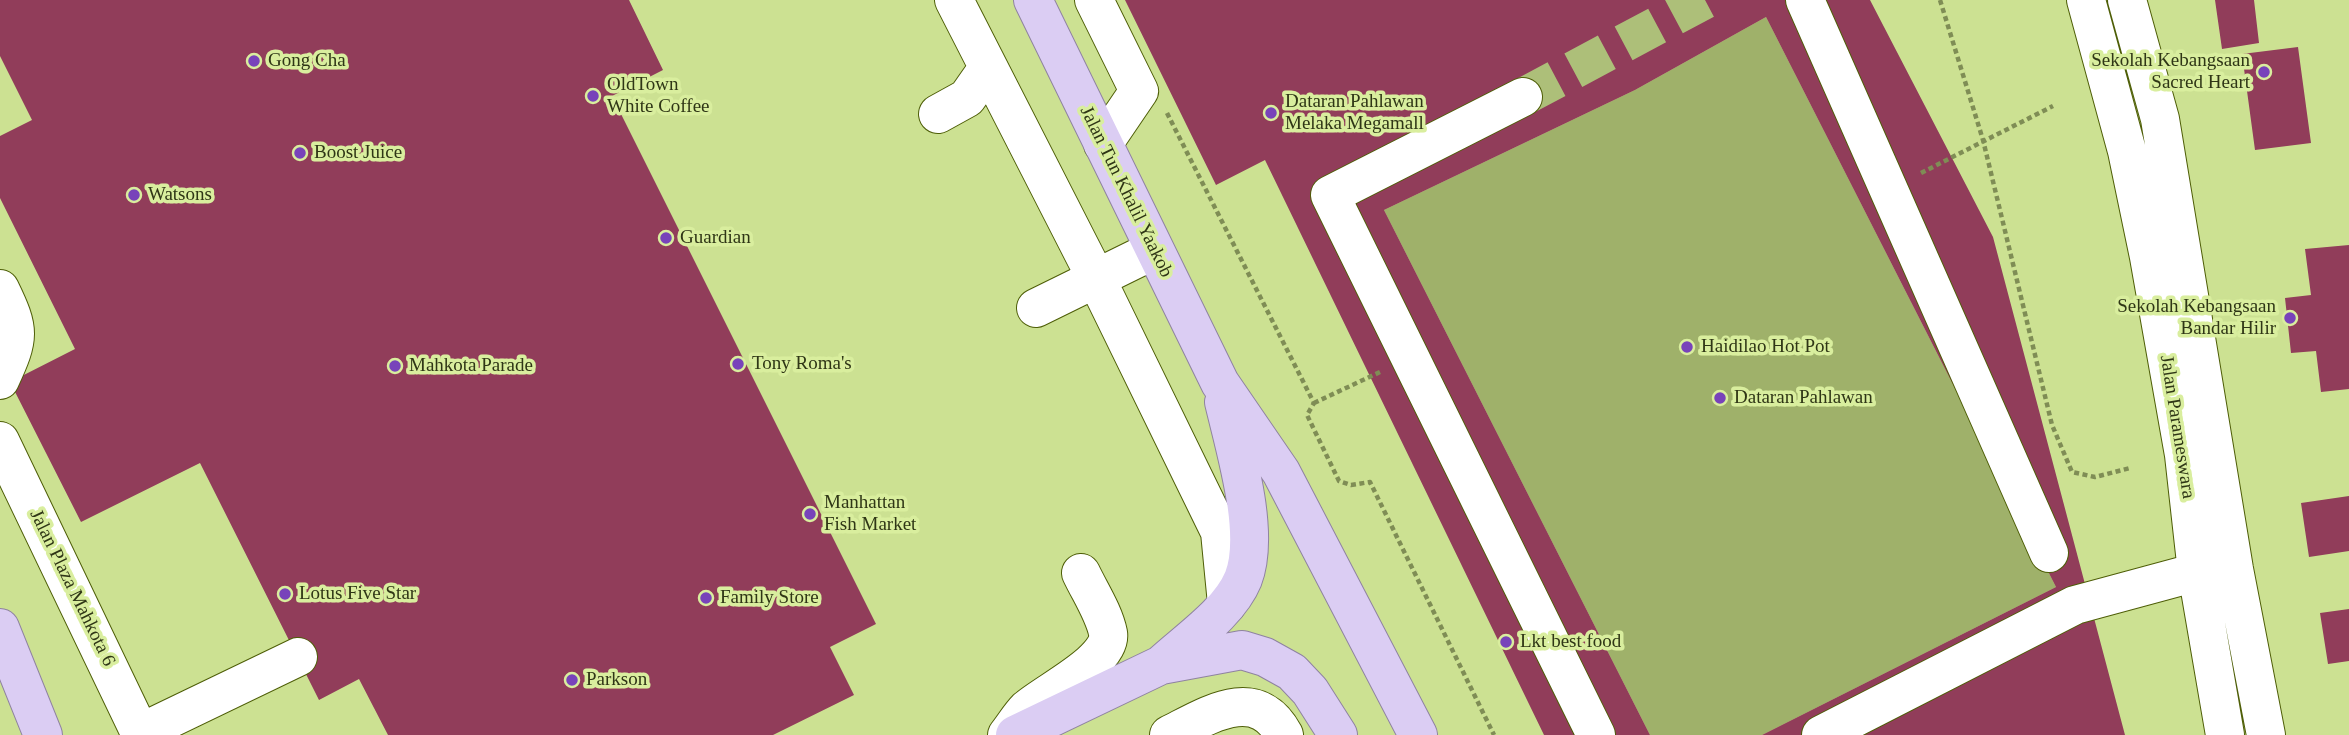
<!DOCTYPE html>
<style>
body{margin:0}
canvas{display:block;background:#cce192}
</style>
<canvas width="2349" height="735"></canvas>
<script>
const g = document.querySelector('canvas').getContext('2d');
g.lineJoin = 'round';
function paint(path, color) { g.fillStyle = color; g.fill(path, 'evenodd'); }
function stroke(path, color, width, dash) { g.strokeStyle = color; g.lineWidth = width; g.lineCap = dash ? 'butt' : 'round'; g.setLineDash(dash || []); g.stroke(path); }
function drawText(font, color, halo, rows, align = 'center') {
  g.font = font + ' "Times New Roman",serif'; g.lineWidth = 7; g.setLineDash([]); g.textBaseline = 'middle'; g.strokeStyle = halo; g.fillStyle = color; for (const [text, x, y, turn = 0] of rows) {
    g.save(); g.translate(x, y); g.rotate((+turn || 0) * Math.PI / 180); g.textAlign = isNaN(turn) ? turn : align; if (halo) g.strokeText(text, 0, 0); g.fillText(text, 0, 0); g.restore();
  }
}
paint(new Path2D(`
 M1766,17L2056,587L1762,735H1650L1384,210L1635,90Z`), '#9fb16a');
paint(new Path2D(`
 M0,0H629L663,70L612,96L876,624L830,647L854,695L773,735H388L359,679L319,700L200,463L81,522L10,382L75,349L0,198V136L32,120L0,56Z
 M1125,0H1870L1993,237L2125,735H1762L2056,587L1766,17L1635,90L1384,210L1650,735H1544L1265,160L1216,185Z
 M2215,0H2254L2259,43L2222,49Z
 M2298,47L2311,143L2255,150L2242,54Z
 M2349,245V389L2321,392L2316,351L2291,353L2285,298L2311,295L2305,249Z
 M2349,496V551L2309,557L2301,503Z
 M2349,609V661L2328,664L2320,613Z`), '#913d5a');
stroke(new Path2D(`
 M1523,97L1705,0`), '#adbf79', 38, [38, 19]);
const minor = new Path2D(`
 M954,0L1095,276L1220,532L1227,604
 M1094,0L1139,91L1103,144
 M1805,0L2049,553
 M2086,0L2127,151L2149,257L2184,455L2197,572L2225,735
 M2127,0L2160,119L2234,569L2266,735
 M1523,97L1330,195L1596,735
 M938,114L967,98L988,68
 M0,289C20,330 20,337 0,380
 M1036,308L1154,250
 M0,441L141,735
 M140,733L298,657
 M1007,735C1014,726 1020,716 1027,709C1046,692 1113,660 1108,633C1104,613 1090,592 1081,573
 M1169,735C1207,716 1256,683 1284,735
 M1821,735L2075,605L2197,572L2221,570`);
const major = new Path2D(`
 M1033,0L1220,383L1281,472L1418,735
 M0,628L43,735
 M1161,665C1188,640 1229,613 1243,579C1261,533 1235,449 1224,402
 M1015,735L1161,665L1242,650L1265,657L1292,672L1310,691L1338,735`);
stroke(minor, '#4e5e07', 40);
stroke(major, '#8f83a0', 40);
stroke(new Path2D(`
 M1940,0L1983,140L2052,425L2072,472L2095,477L2130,468
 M1167,113L1314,403L1307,415L1339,481L1351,485L1370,482L1494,735
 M1921,173L2053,106
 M1314,403L1380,372`), '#7f8d55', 4.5, [5, 3.5]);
stroke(minor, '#fff', 38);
stroke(major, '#dbcdf3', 38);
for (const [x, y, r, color] of [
 [254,61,7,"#7843ba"],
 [2264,72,7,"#7843ba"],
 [593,96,7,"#7843ba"],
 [1271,113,7,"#7843ba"],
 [300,153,7,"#7843ba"],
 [134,195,7,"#7843ba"],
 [666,238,7,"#7843ba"],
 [2290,318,7,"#7843ba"],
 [1687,347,7,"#7843ba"],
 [738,364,7,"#7843ba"],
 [395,366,7,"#7843ba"],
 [1720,398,7,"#7843ba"],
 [810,514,7,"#7843ba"],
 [285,594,7,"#7843ba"],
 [706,598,7,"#7843ba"],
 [1506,642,7,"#7843ba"],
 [572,680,7,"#7843ba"]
]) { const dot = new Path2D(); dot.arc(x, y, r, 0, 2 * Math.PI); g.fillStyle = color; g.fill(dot); stroke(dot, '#d9ee9e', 2.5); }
drawText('19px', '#2f3616', '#d9ee9e', [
 ["Gong Cha",268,61],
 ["Sekolah Kebangsaan",2250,61,"right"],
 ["Sacred Heart",2250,83,"right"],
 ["OldTown",607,85],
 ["White Coffee",607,107],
 ["Dataran Pahlawan",1285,102],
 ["Melaka Megamall",1285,124],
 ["Boost Juice",314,153],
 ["Watsons",148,195],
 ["Guardian",680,238],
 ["Sekolah Kebangsaan",2276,307,"right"],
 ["Bandar Hilir",2276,329,"right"],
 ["Haidilao Hot Pot",1701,347],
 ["Tony Roma's",752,364],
 ["Mahkota Parade",409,366],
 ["Dataran Pahlawan",1734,398],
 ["Manhattan",824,503],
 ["Fish Market",824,525],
 ["Lotus Five Star",299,594],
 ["Family Store",720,598],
 ["Lkt best food",1520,642],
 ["Parkson",586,680]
], 'left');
drawText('19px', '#2f3616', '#d9ee9e', [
 ["Jalan Tun Khalil Yaakob",1126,192,64],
 ["Jalan Parameswara",2177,427,81],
 ["Jalan Plaza Mahkota 6",72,588,64]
]);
</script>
